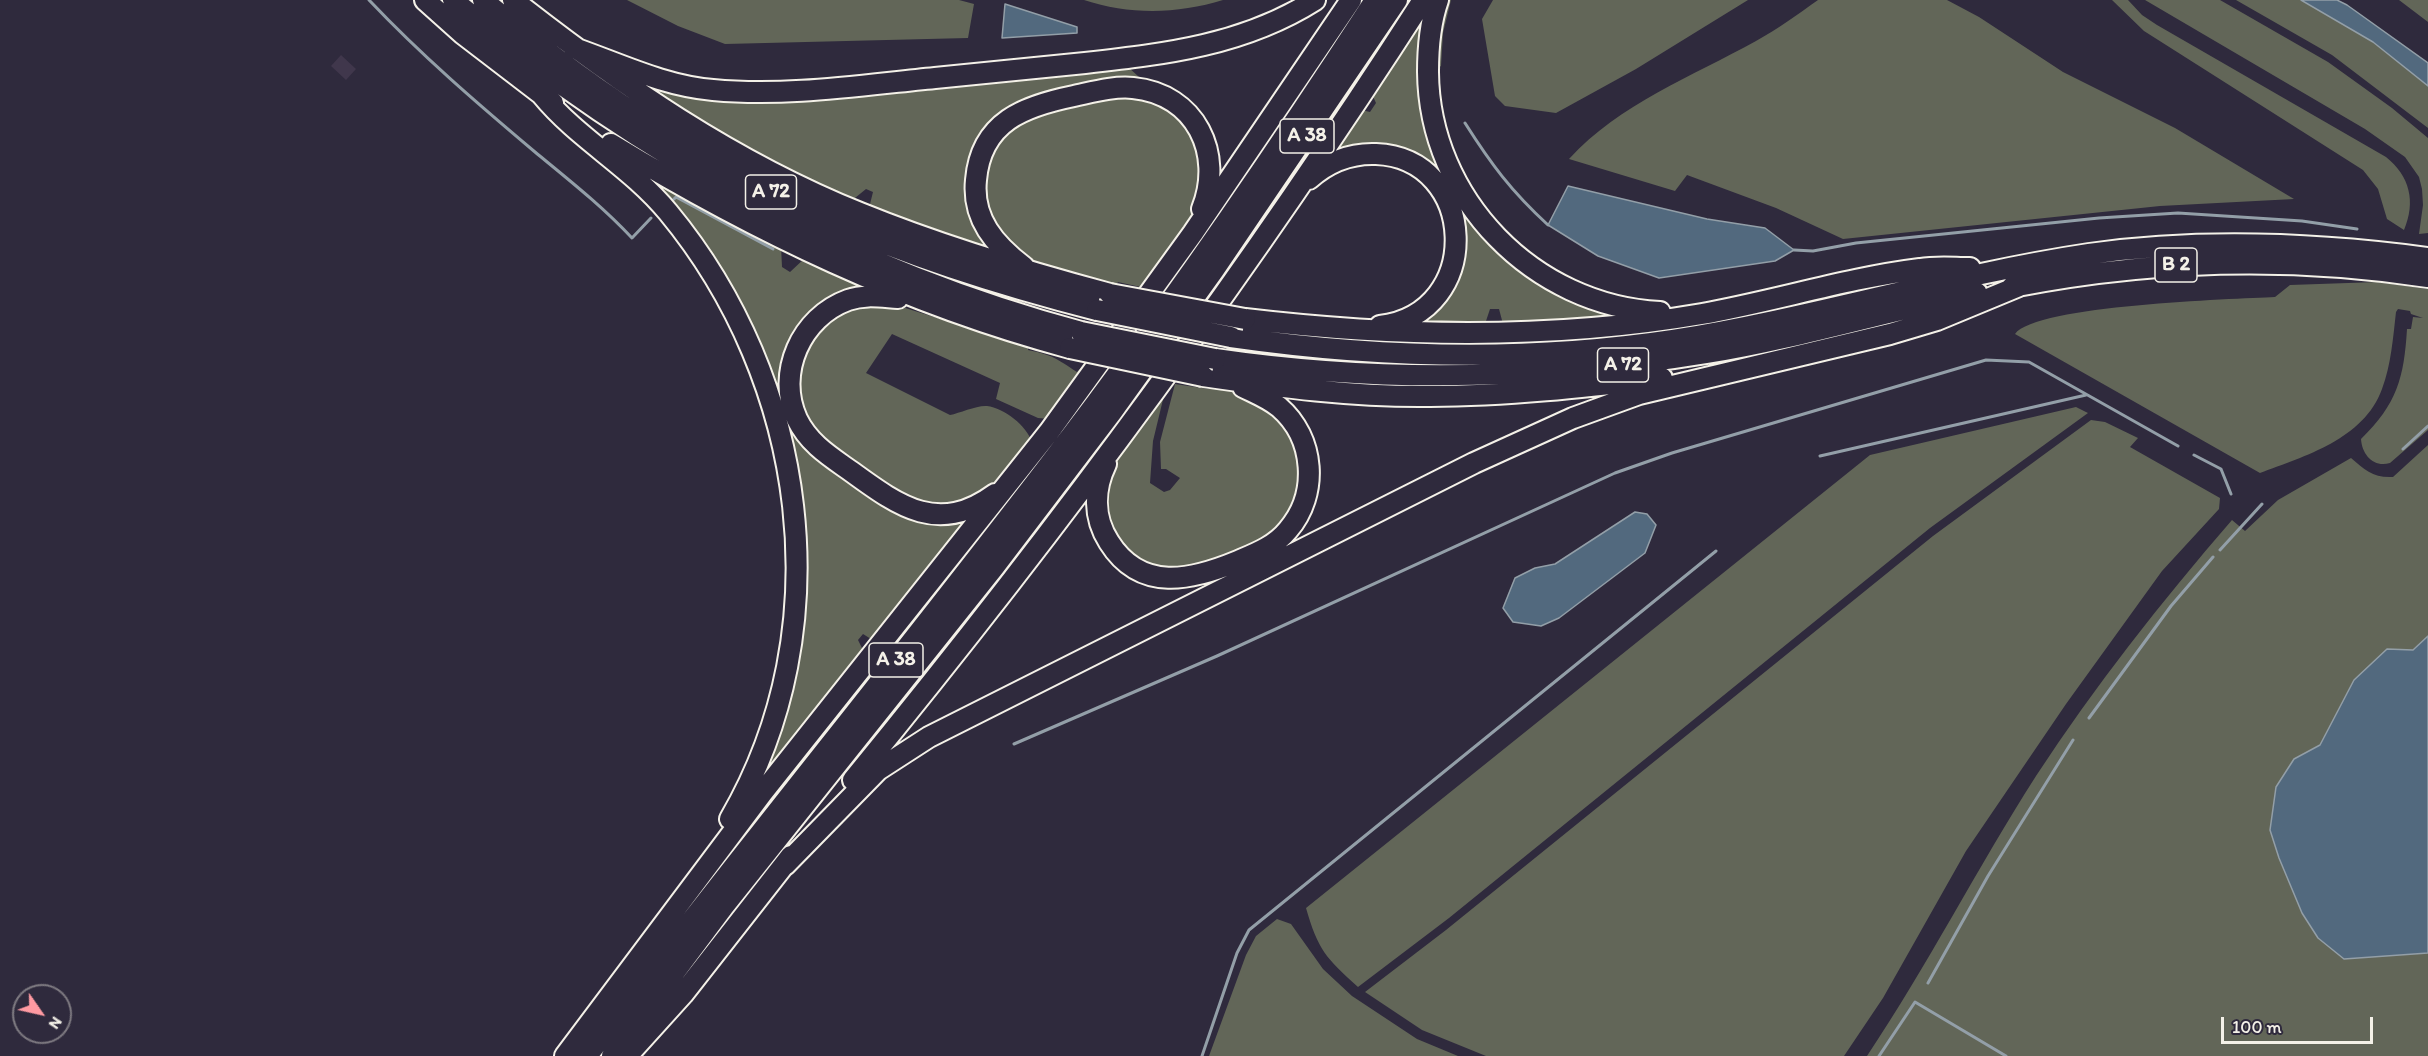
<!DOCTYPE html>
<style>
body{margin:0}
#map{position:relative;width:2428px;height:1056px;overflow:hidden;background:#2f2a3d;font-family:Itim,sans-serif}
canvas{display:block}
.north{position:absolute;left:12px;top:984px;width:60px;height:60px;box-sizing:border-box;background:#2f2a3d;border:2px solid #7e7a81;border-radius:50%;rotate:124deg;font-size:16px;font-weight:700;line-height:24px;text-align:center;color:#f4f1e8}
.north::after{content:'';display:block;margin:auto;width:21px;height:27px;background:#ff9aa2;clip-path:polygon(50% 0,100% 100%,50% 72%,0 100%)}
.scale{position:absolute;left:2221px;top:1017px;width:152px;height:27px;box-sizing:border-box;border:3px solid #f4f1e8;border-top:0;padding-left:8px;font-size:18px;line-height:21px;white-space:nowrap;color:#f4f1e8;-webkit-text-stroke:4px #2f2a3d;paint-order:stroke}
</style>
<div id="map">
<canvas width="2428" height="1056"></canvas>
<div class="north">N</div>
<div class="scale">100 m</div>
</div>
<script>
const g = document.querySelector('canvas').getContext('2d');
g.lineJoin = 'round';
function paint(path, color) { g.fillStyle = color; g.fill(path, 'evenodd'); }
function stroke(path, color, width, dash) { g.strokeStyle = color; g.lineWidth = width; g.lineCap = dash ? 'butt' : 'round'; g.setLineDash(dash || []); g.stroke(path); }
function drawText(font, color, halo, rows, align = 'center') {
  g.font = font + ' Itim,sans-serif'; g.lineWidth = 4.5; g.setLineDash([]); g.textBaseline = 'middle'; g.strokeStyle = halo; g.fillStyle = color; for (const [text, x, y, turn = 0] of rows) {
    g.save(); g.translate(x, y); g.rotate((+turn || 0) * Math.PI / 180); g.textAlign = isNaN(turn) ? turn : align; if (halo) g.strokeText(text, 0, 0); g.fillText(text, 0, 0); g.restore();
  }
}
paint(new Path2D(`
 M341,55L356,69L346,80L331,66Z`), '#40374c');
paint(new Path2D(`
 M627,0H959L974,4L968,38L725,44L678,26Z
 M1084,0H1223C1178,14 1129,15 1084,0Z
 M1426,0L1423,85L1483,231L1636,317L1503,324L1499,309H1490L1485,324H1413L1462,243L1420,163L1324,161L1357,109L1370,112L1376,103L1369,88Z
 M1444,0H1451L1443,33L1441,66L1433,71Z
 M1493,0H1748L1636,69L1556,113L1505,106L1495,96L1482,19Z
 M1818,0H1947L1979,17L2063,72L2175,128L2294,199L2160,206L1843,239L1776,208L1687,175L1675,191L1569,159C1619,104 1693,76 1756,41C1778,29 1798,14 1818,0Z
 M2112,0H2128L2142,15L2157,25L2386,157C2410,176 2416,202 2404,230L2387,219L2378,189L2363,170L2144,31Z
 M2145,0H2220L2328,62L2392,108L2428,138V233L2419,234L2423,205L2422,189L2419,177L2405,157L2365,129Z
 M2236,0H2301L2373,42L2428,86V128L2332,55Z
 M2399,0H2428V22Z
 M1128,67L1149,86L1043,97L971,161L994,252L872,212L870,204L873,192L866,189L850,202L778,169L635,82L668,91Z
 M1124,95L1156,101L1181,118L1202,155L1197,210L1145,288L1118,282L1114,288L1030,264L1005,247L981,201L987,158L1008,128L1042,110Z
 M643,170L781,246L782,267L790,272L805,258L878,290L814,315L786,400L878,499L980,512L882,638L871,639L863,634L858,640L865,654L751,804L797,643L775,388Z
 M2377,282L2428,289V430L2390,463C2374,468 2362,455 2361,439C2397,404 2404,378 2407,329H2411L2413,317L2423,318L2411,314L2410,311L2398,309L2396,312C2393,338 2391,365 2382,389C2364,439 2305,456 2260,473L2015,334C2036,305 2233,299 2275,297L2290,285Z
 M861,305L902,307L1028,346V350C1053,355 1057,359 1077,372L1081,368H1087L1050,419L1038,418L996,399L1000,383L892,334L866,373L950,415C960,413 977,405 987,406C1004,408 1027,426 1032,442L984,497L941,510L877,486L807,426L796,394L799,357L830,317Z
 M1167,383L1153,441L1150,483L1164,492L1170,490L1180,478L1166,469H1161L1160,442L1175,384L1209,389L1211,386L1242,393L1278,413L1302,457L1297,503L1271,537L1210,565L1168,572L1132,558L1105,520L1108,469Z
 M2076,407L2088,413L1930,528L1449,918L1358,987C1326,958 1318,950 1306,908L1870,455Z
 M2091,420L2105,422L2138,438L2130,447L2220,498L2219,509L2162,571L2066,704L1966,851L1883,998L1844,1056H1486L1422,1030L1365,992L1446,930L1933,536Z
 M2428,445V636L2413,650L2354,680L2320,745L2294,759L2318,938L2344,958L2428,953V1056H1867C1928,965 1977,868 2036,776C2095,686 2161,602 2232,520L2245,531L2278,500L2351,458C2365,470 2373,478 2393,477Z
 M1277,919L1291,924L1323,969L1352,996L1417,1039L1458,1056H1209L1246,955L1256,936Z`), '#626658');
const water = new Path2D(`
 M2301,0H2337L2347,5L2428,63V86L2373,42Z
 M1005,4L1077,27V33L1002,38Z
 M1568,186L1707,219L1765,228L1794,250L1775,261L1659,278L1598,256L1548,225Z
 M1635,512L1647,514L1656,525L1645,553L1559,618L1541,626L1513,622L1503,608L1515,578L1535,568L1555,564Z
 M2428,636V953L2344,959L2318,938L2302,913L2279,858L2270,830L2276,787L2294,759L2320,745L2354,680L2387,649L2413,650Z`);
paint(water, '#52697e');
stroke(water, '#939fa8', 1.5);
stroke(new Path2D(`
 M369,0C421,55 478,104 535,152C569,180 602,206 632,238L651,218
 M1465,123C1491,164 1511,191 1548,225
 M674,199L676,197L773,249
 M1794,250L1813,251L1856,243L2099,218L2178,213L2302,221L2357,229
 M2403,449L2428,426
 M2194,455L2221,469L2231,494
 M1820,456L2086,395
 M2220,550L2262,504
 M2089,718L2171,606L2213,557
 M1014,744L1217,656L1615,473L1672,453L1986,360L2029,362L2178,446
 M1928,983L1988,876L2073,740
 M1202,1056L1237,953L1249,930L1716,551
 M1879,1056L1915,1002L2006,1056`), '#939fa8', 3);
const highway = new Path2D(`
 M425,0L463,34L553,103
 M453,0C639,156 847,269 1081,332
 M483,0C588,88 704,166 831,221C916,259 1007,287 1097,310
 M513,0C620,84 733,162 860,213C941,246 1024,271 1110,294
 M1438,0C1430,23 1428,48 1428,72C1429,199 1534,306 1660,312
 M574,48C620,64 664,86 713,90C787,97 862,85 935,78C985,73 1035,68 1085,63C1166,54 1244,45 1315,0
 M542,95C578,139 631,167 668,212C807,380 842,627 730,819
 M611,144C756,232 906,304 1070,348
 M1309,179C1328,162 1350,153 1376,154C1478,158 1485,313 1380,326
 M1024,267C995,245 972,219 976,180C981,121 1025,106 1074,96C1093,92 1114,86 1133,88C1196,94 1224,154 1202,209
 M2012,287C2149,260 2290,256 2428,277
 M898,298C881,297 865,294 848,300C801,317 776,373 797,419C809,444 831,457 852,472C900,507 939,535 995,494
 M1245,319C1396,337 1551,340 1702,314C1775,301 1847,278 1920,269C1937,266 1954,268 1970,268
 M1231,337C1377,358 1527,362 1673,340C1813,318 1949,275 2089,254C2202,238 2316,243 2428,258
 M1215,359C1379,383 1544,380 1707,353C1799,338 1887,311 1977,293
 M1203,376C1278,387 1354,397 1430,396C1507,396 1585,387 1662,378
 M1106,464C1094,489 1093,517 1109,542C1141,593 1192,580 1238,561C1257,553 1275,546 1288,530C1319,494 1315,438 1279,407C1268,398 1255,393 1243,387
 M853,780C1057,531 1249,271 1423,0
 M785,865L878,770L929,737L1474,463L1573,418L1639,394L1890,334L1937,320L2024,284
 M565,1056L763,792L1049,432L1193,233L1351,0
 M587,1056C754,836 930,624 1096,403C1194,272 1286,137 1375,0
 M612,1056L724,906L995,566L1112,412L1214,270L1397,0
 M627,1056L683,994L791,856`);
stroke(highway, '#f4f1e8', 24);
stroke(highway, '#2f2a3d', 20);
const highwayBridge = new Path2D(`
 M1110,294L1245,319
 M1097,310L1231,337
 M1081,332L1215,359
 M1070,348L1203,376`);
stroke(highwayBridge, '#f4f1e8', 24, []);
stroke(highwayBridge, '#2f2a3d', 20);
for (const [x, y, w] of [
 [1307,136,54],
 [771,192,51],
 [2176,265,42],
 [1623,365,51],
 [896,660,54]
]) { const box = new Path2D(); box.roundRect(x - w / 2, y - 17, w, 34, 4.5); g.fillStyle = '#2f2a3d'; g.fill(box); stroke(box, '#f4f1e8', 1.5); }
drawText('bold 20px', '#f4f1e8', null, [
 ["A 38",1307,136],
 ["A 72",771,192],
 ["B 2",2176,265],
 ["A 72",1623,365],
 ["A 38",896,660]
]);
</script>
